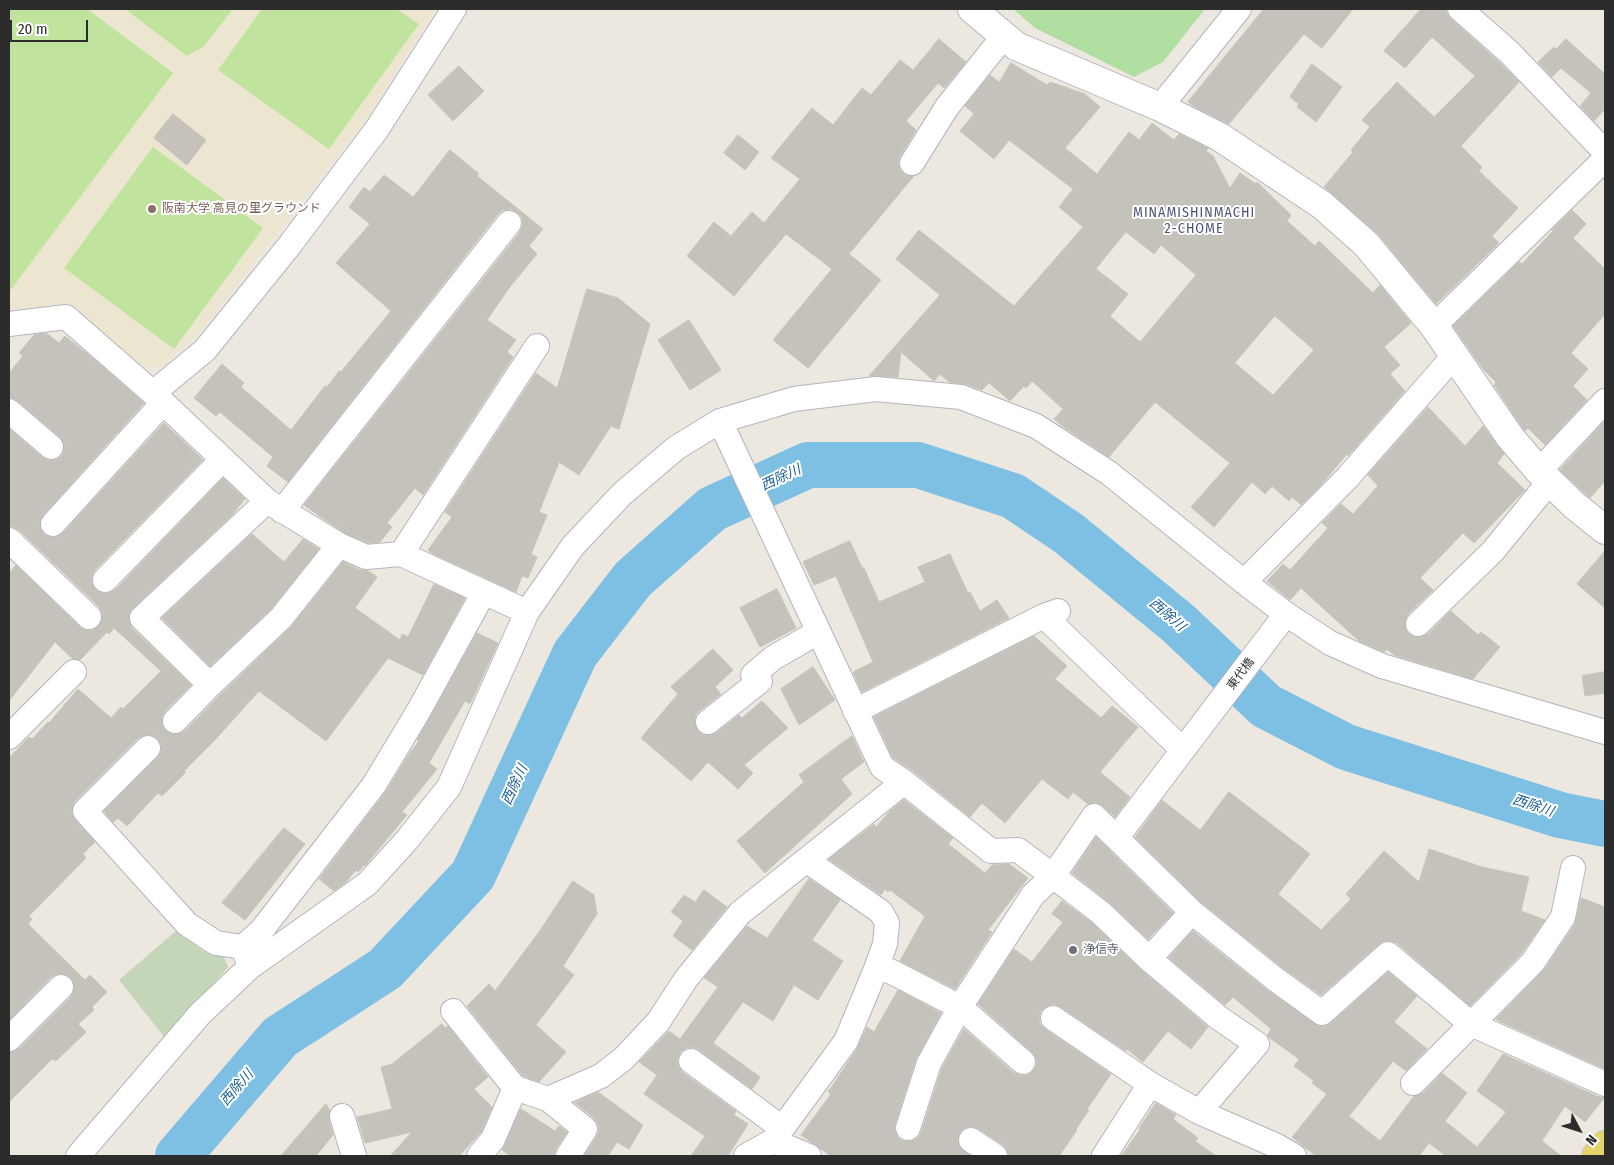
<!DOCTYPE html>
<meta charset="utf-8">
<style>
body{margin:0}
#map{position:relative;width:1614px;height:1165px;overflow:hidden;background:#ece8e0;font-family:"Fira Sans Condensed",sans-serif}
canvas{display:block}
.frame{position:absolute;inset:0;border:10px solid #2c2c2c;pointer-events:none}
.north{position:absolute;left:1554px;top:1105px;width:50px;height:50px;-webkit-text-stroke:4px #fff;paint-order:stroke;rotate:130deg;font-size:14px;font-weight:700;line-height:20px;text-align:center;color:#2c2c2c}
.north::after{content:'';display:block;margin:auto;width:18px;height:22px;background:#2c2c2c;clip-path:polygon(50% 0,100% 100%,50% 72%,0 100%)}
.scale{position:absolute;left:10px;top:20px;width:78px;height:22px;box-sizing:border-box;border:2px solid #2c2c2c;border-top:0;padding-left:6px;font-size:15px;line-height:18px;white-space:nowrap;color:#2c2c2c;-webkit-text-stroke:4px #fff;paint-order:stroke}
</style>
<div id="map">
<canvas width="1614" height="1165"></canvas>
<div class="frame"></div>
<div class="north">N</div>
<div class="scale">20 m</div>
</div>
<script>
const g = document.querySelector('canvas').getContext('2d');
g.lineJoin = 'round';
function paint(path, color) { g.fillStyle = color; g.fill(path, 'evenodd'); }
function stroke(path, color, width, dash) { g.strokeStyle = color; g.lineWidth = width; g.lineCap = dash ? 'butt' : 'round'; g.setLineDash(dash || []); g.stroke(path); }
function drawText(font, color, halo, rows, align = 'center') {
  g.font = font + ' "Fira Sans Condensed","Noto Sans JP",sans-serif'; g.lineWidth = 4; g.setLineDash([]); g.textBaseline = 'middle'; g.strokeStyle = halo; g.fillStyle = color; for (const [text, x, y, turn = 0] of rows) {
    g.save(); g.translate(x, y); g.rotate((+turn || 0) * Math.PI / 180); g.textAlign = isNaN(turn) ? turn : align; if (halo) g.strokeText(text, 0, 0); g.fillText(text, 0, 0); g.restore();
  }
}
paint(new Path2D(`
 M9,9H436L370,113L203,329L164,365L144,369L68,305L9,310Z`), '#ece6d1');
paint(new Path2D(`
 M1013,9H1205L1163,62L1134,77L1035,28Z`), '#b1dea1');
paint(new Path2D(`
 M176,931L203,951L224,957L228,967L166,1039L119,980Z`), '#c4d5b8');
paint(new Path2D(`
 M9,9H87L173,73L9,292Z
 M125,9H233L204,46L187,56Z
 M262,9H397L419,24L329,149L218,70Z
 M153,147L263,228L174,349L64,268Z`), '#c0e49e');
stroke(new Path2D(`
 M178,1156L280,1037L385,969L473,875L575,654L633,579L712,509L808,465H918L1013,496L1068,533L1178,623L1266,706L1346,747L1560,815L1605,824`), '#7dc0e4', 46);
const building = new Path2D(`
 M1264,9H1353L1322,48L1304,34L1229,124L1195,107L1188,102Z
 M1421,9H1446L1447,14L1451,19L1499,62L1519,82L1461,146L1482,167L1479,171L1518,208L1492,236L1499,243L1436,304L1378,234L1324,187L1353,152L1351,150L1370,127L1362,120L1397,82L1434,117L1475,76L1432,37L1405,68L1384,51Z
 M939,39L966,62L944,88L938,83L906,121L916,130L900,156L898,163L900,170L904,174L914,176L849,254L881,280L808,368L773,340L832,269L786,234L734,296L687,256L714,222L731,236L752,212L764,223L800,179L771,158L812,108L833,125L862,88L871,95L900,60L913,70Z
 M1566,39L1605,74V109L1594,121L1580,106L1591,93L1561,68L1552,77L1538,62L1554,47L1556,49Z
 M1011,63L1047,85L1050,82L1085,94L1100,107L1065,148L1097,174L1129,132L1139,140L1152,123L1174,140L1179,134L1208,148L1206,151L1213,156L1230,188L1240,173L1256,184L1257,182L1291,215L1287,221L1315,246L1319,241L1373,293L1380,285L1411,323L1384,347L1400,365L1390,374L1405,391L1348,456L1347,454L1320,486L1301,505L1292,497L1289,501L1272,486L1265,494L1252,482L1214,527L1191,507L1230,463L1155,402L1109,457L1065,428L1054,419L1063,409L1032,381L1026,388L1024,386L1010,401L989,383L982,390L966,384L949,382L940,374L934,381L901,352L898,377L869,376L940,295L896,259L919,230L1014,306L1083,227L1059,207L1073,189L1009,140L994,159L960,131L974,114L965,106L990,75L999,82ZM1126,232L1154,254L1161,245L1196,275L1140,342L1110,316L1128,294L1096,269ZM1275,316L1314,350L1273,395L1235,363Z
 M1312,64L1342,87L1316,122L1297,107L1299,104L1290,97Z
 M459,66L484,91L453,121L428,95Z
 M173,114L206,140L187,165L154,138Z
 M738,135L759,152L745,170L724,153Z
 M450,150L479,174L477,176L543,229L529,246L537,254L509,288L487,320L516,340L507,352L513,357L423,495L415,488L387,523L392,527L380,542L368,543L345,533L322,518L304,505L520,232L523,224L522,217L518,213L510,209L503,210L498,214L288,482L267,466L273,457L220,412L216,416L194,398L222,364L244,383L241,387L291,430L325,386L327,387L339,371L341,372L391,311L336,263L370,224L349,207L364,187L370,192L384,175L413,197Z
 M1572,210L1586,224L1573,238L1605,269V314L1571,353L1588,369L1573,386L1587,400L1545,445L1528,428L1525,431L1522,427L1494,385L1496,382L1483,369L1453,326L1519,262L1522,264L1553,231L1552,230Z
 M587,289L618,298L650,324L619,429L611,426L579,475L559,462L539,512L547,515L531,554L537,557L528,578L522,576L516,592L433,554L428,550L452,517L445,512L536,373L557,388Z
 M689,320L721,370L690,390L658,340Z
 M46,333L59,343L65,336L90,356L144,403L43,515L40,521V528L44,534L50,537H57L63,533L164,423L203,460L95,570L92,576V583L96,590L102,593H108L115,590L223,478L245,499L232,515L133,608L129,614V621L132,628L191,685L165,711L162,717V725L166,731L172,734H178L185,731L220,695L290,628L343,562L360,570L368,571L377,577L355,608L400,640L402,634L408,637L434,584L465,598L423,675L388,658L326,741L259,691L213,742L184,771L186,772L162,796L158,793L127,826L118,818L113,822L104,811L158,757L161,751V744L158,739L152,735H145L138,738L75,801L72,808V815L75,820L95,842L83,854L86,858L29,916L32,919L28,924L85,980L90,975L107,992L92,1007L94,1010L78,1024L86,1032L56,1061L52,1059L9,1102V1052H13L19,1049L71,997L74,990V983L70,977L64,974H57L51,977L9,1020V758L29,737L32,739L48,722L49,723L78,689L111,718L121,707L123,709L161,671L114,628L109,634L107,632L80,660L73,659L55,642L9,701V573L16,565L80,627L86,630H93L99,626L102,620V613L99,607L19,530L9,525V429L42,457L48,460H56L62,456L64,450V443L60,437L18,401L9,398V373L23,356L19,353L34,335Z
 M1428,407L1465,446L1483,426L1504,454L1497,463L1525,490L1474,543L1463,533L1420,578L1433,590L1408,614L1405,621V628L1408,633L1414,637H1421L1428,634L1451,611L1478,635L1481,632L1500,647L1473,679L1394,655L1387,649L1384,652L1359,641L1301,588L1290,600L1267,581L1283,564L1290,570L1328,528L1322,523L1341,504L1353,514L1378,486L1368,475Z
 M1605,421V481L1590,498L1560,470Z
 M252,534L284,562L303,539L319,549L271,609L210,666L162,618Z
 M850,541L862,568H864L879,602L925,582L918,567L950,554L968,593L970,592L980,611L997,600L1009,618L862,692L853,672L873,662L836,576L814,585L803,562Z
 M1605,551V608L1577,584Z
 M777,589L796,628L760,647L740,608Z
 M477,633L498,643L470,704L465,701L429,763L437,769L402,812L407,815L368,862L365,866L364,865L358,872L356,870L346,882L334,891L319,879L385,793L409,754L419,741L417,740Z
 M1034,636L1067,666L1055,679L1101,718L1112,706L1138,727L1100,772L1130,797L1115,817L1103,806L1096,802L1088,804L1073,792L1068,799L1042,779L1005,823L982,803L970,817L913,771L893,758L874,717Z
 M713,649L733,670L715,687L721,694L699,711L695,716V724L698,731L703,735H710L716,733L739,715L742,718L762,701L788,728L744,765L753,773L738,789L708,762L691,781L641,738L678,694L671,687Z
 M813,667L835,700L799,725L781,689Z
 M1605,672V693L1585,696L1582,676Z
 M852,736L864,762L841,779L852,794L765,873L737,841L804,782L799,775Z
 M1229,792L1310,854L1278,894L1321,930L1351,899L1346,894L1384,851L1419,882L1429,849L1482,867L1529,877L1521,911L1545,920L1522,953L1470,1006L1397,943L1391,941H1384L1379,944L1321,995L1283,968L1201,902L1135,837L1162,800L1200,830Z
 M904,800L953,838L948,844L985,873L992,865L1009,864L1028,878L988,930L992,932L955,989L900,961L925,916L890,890L888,892L885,889L881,895L829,859L874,824L876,827L891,810Z
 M284,828L305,844L245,920L222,903Z
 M1096,837L1173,913L1148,939L1110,903L1072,873Z
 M809,879L840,900L812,940L843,961L818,1000L794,985L773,1021L743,1002L713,1043L760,1077L752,1089L699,1050L693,1047L686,1048L680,1052L677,1060L678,1066L682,1072L736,1111L734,1115L748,1124L728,1156H691L705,1136L644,1094L657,1075L639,1062L669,1031L680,1039L718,987L704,978L747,926L767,938Z
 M573,881L594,895L597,914L563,966L574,975L536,1025L566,1052L539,1082L523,1076L467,1006L489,984L495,991L539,932Z
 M704,890L727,907L692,950L673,936L683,921L671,912L684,895L695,902Z
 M1581,898L1605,907V1069L1501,1022L1496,1019L1544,970L1575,924Z
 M1062,901L1092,923L1140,969L1208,1027L1191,1049L1168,1031L1143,1062L1127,1049L1126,1051L1061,1007L1054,1004L1047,1006L1041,1011L1039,1017L1040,1024L1045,1029L1111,1074L1087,1109L1089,1110L1076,1129L1077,1130L1059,1156H1009L1007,1150L1003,1145L979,1129L972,1126L965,1128L960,1132L957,1140L959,1146L971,1156H831L801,1135L831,1094L828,1092L857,1049L867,1027L874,1032L898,990L941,1013L916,1059L895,1124V1131L898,1138L903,1141H911L918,1138L921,1133L942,1068L964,1029L1014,1073L1021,1076L1027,1075L1033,1071L1037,1064L1036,1058L1032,1052L978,1004L1014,949L1032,962L1063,922L1052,914Z
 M1193,931L1267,990L1319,1026H1325L1331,1023L1388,972L1417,996L1394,1022L1427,1049L1406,1071L1393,1061L1349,1116L1380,1141L1414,1096L1423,1093L1442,1073L1467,1093L1445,1121L1477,1147L1506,1112L1477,1091L1503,1054L1599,1097H1605L1585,1122L1565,1106L1542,1141L1561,1156H1446L1429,1143L1419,1156H1316L1292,1137L1327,1094L1312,1083L1314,1081L1294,1066L1299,1059L1267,1036L1271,1029L1233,997L1225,1005L1169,958Z
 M442,1024L445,1028L448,1026L488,1077L474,1089L492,1107L481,1132L459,1156H390L412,1132L365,1143L357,1117L392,1109L381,1067L392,1064Z
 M598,1092L643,1125L629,1149L617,1142L608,1156H584L597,1136L599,1130L598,1124L594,1118L575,1103Z
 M1156,1103L1176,1115L1173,1119L1198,1138L1195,1141L1216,1156H1121L1140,1130L1139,1129Z
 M326,1104L330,1111L329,1120L333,1135L316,1156H281Z
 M521,1109L555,1131L559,1126L567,1132L556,1149L554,1156H511L502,1150Z`);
paint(building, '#c5c2bb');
stroke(building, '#c8c4b9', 1);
const street = new Path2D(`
 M1460,9L1509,52L1605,152
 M1160,107L1239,9
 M912,163L947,107L1004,36
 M9,324L66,317L153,393L267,501L339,545L366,557L401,554L527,612
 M1434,326L1605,159
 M153,393L205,350L289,246L377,129L454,9
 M9,411L51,447
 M720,421L882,767L904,782L991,851L1018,850L1053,876L1094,816L1192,912L1275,979L1322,1013L1388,954L1471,1024L1605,1084
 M1539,471L1605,401
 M282,511L509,223
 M53,524L163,403
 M9,540L89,617
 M401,554L537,346
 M105,580L223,459
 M1244,582L1347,478L1454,356
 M1044,616L1183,750
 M1418,624L1493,551L1550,481
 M210,685L142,618L267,501
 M855,711L1044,616L1058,611
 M175,721L210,685L281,618L339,545
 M708,722L760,681L753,675L773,658L818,632
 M9,737L74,672
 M148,748L85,811L187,924L216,943L243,947L248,961
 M1117,837L1286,614
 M806,860L881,912L887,923L885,944L876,969
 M243,947L261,931L374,785L418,712L484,592
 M1149,959L1192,912
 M453,1011L515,1088L548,1099L585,1129L568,1156
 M1053,1018L1150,1084
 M9,1039L61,987
 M691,1061L782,1128
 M1413,1083L1533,962L1563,917L1573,868
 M548,1099L601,1076L623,1059L658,1022L686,979L740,913L904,782
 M342,1116L354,1156
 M908,1128L929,1063L960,1007L1033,895L1053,876L1101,913L1149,959L1219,1018L1257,1044L1199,1112
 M971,1140L995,1156
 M773,1141L846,1041L876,969L890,971L960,1007L1023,1062
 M78,1156L200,1014L250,967L367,884L407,840L449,787L527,612L573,546L622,494L676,448L720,421L794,399L876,389L961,397L1036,426L1109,473L1244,582L1286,614L1330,643L1382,666L1605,732
 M479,1156L493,1139L515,1088
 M746,1156L773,1141L809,1156
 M1104,1156L1150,1084L1199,1112L1277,1146L1294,1156`);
const secondary = new Path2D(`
 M972,9L1016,46L1160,107L1220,137L1322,205L1366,244L1434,326L1510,437L1539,471L1574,505L1605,530`);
const primary = new Path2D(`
 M1596,1156L1605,1145`);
stroke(street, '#b3b4be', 26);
stroke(secondary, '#b3b4be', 30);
stroke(primary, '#c8c8c8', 30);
stroke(street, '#fff', 24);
stroke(secondary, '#fff', 28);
stroke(primary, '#e5d36c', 28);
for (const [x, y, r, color] of [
 [152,209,5,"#8d6e63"],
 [1073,950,5,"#6b7280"]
]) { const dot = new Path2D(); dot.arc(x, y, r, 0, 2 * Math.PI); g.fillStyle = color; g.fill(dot); stroke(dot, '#fff', 2); }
drawText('12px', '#785e54', '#fff', [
 ["阪南大学 高見の里グラウンド",162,209]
], 'left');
drawText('12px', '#2c2c2c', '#fff', [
 ["東代橋",1241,674,-53]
]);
drawText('12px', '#5b616d', '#fff', [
 ["浄信寺",1083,950]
], 'left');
g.letterSpacing = '1px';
drawText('14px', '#505479', '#fff', [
 ["MINAMISHINMACHI",1194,213],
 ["2-CHOME",1194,229]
]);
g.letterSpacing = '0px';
drawText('italic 14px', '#1a5e92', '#fff', [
 ["西除川",781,478,-25],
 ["西除川",1167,615,41],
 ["西除川",515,785,-65],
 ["西除川",1533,806,18],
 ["西除川",237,1088,-49]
]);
</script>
